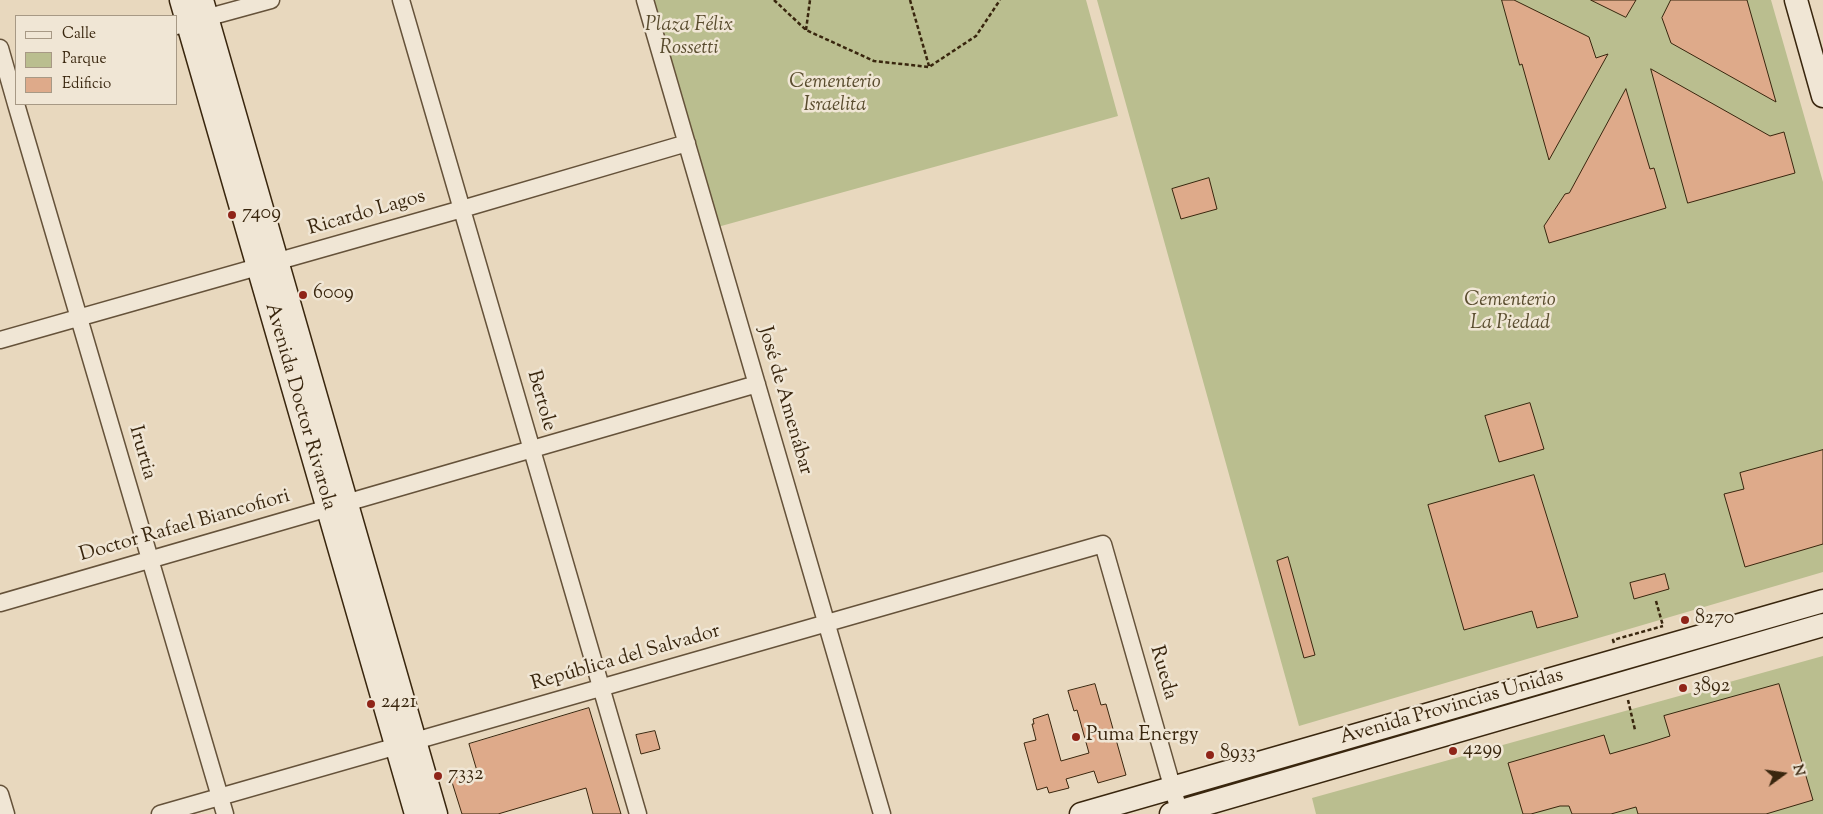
<!DOCTYPE html>
<meta charset="utf-8">
<style>
body{margin:0}
#map{position:relative;width:1823px;height:814px;overflow:hidden;background:#e8d8be;font-family:"Sorts Mill Goudy",serif}
canvas{display:block}
.legend{position:absolute;left:15px;top:15px;width:162px;height:90px;box-sizing:border-box;background:#f0e6d5;border:1px solid #a79985;margin:0;padding:6px 9px;list-style:none;font-size:15px;color:#39260e}
.legend li{display:flex;align-items:center;gap:10px;height:25px}
.legend b{width:25px;border:1px solid #a79985}
.north{position:absolute;left:1758px;top:749px;width:50px;height:50px;-webkit-text-stroke:4px #f0e6d5;paint-order:stroke;rotate:76deg;font-size:14px;font-weight:700;line-height:20px;text-align:center;color:#39260e}
.north::after{content:'';display:block;margin:auto;width:18px;height:22px;background:#39260e;clip-path:polygon(50% 0,100% 100%,50% 72%,0 100%)}
</style>
<div id="map">
<canvas width="1823" height="814"></canvas>
<ul class="legend">
<li><b style="height:6px;background:#f0e6d5"></b>Calle</li>
<li><b style="height:14px;background:#babe8f"></b>Parque</li>
<li><b style="height:14px;background:#deaa8a"></b>Edificio</li>
</ul>
<div class="north">N</div>
</div>
<script>
const g = document.querySelector('canvas').getContext('2d');
g.lineJoin = 'round';
function paint(path, color) { g.fillStyle = color; g.fill(path, 'evenodd'); }
function stroke(path, color, width, dash) { g.strokeStyle = color; g.lineWidth = width; g.lineCap = dash ? 'butt' : 'round'; g.setLineDash(dash || []); g.stroke(path); }
function drawText(font, color, halo, rows, align = 'center') {
  g.font = font + ' "Sorts Mill Goudy",serif'; g.lineWidth = 5; g.setLineDash([]); g.textBaseline = 'middle'; g.strokeStyle = halo; g.fillStyle = color; for (const [text, x, y, turn = 0] of rows) {
    g.save(); g.translate(x, y); g.rotate((+turn || 0) * Math.PI / 180); g.textAlign = isNaN(turn) ? turn : align; if (halo) g.strokeText(text, 0, 0); g.fillText(text, 0, 0); g.restore();
  }
}
paint(new Path2D(`
 M648,0H1086L1118,116L714,228Z
 M1097,0H1771L1823,182V572L1299,726Z
 M1823,656V814H1316L1312,798Z`), '#babe8f');
const building = new Path2D(`
 M1502,0H1514L1589,37L1596,58L1608,54L1549,160L1522,64L1520,65Z
 M1591,0H1636L1626,17Z
 M1671,0H1747L1776,102L1671,43L1662,18Z
 M1651,69L1770,136L1784,132L1795,173L1688,203Z
 M1626,89L1650,169L1654,168L1666,208L1549,243L1544,226L1565,194L1569,193Z
 M1209,178L1217,209L1181,219L1172,189Z
 M1530,403L1544,449L1499,462L1485,416Z
 M1823,450V544L1745,567L1724,494L1744,489L1740,473Z
 M1534,475L1578,617L1537,628L1532,611L1464,630L1428,505Z
 M1288,557L1315,655L1304,658L1277,561Z
 M1665,574L1669,589L1634,599L1630,583Z
 M1095,684L1101,705L1106,704L1126,775L1098,783L1094,771L1066,779L1069,788L1049,793L1047,787L1037,790L1024,743L1036,740L1032,724H1034L1033,719L1048,714L1061,761L1089,753L1077,710L1074,711L1068,691Z
 M1779,684L1813,800L1766,814H1638L1636,807L1611,814H1572L1569,806H1560L1531,814H1523L1508,763L1604,735L1610,754L1648,743L1670,736L1664,716Z
 M589,708L621,814H593L586,788L498,814H462L451,779L477,771L469,744Z
 M655,731L660,749L641,754L636,735Z`);
paint(building, '#deaa8a');
stroke(building, '#39260e', 1);
const minor = new Path2D(`
 M401,0L638,814
 M645,0L882,814
 M176,26L271,0
 M0,48L16,104
 M16,104L225,814
 M0,340L462,209L687,143
 M0,603L757,384
 M0,794L6,814
 M160,814L1103,544L1180,814`);
const secondary = new Path2D(`
 M181,0L416,814
 M202,0L436,814
 M1796,0L1823,96
 M1081,814L1823,601
 M1171,814L1823,625`);
stroke(minor, '#65523a', 19);
stroke(secondary, '#39260e', 25);
stroke(new Path2D(`
 M774,0L806,30L874,61L929,67L976,36L1000,0
 M910,0L929,66
 M806,30L810,0
 M1656,601L1663,626
 M1614,643L1613,640L1663,626
 M1628,700L1635,730`), '#39260e', 2.5, [4, 2.5]);
stroke(minor, '#f0e6d5', 16);
stroke(secondary, '#f0e6d5', 22);
for (const [x, y, r, color] of [
 [232,215,5,"#8f2418"],
 [303,295,5,"#8f2418"],
 [1685,620,5,"#8f2418"],
 [1683,688,5,"#8f2418"],
 [371,704,5,"#8f2418"],
 [1076,737,5,"#8f2418"],
 [1453,751,5,"#8f2418"],
 [1210,755,5,"#8f2418"],
 [438,776,5,"#8f2418"]
]) { const dot = new Path2D(); dot.arc(x, y, r, 0, 2 * Math.PI); g.fillStyle = color; g.fill(dot); stroke(dot, '#f0e6d5', 2); }
drawText('italic 20px', '#594c2e', '#f0e6d5', [
 ["Plaza Félix",689,27],
 ["Rossetti",689,50],
 ["Cementerio",835,84],
 ["Israelita",835,107],
 ["Cementerio",1510,302],
 ["La Piedad",1510,325]
]);
drawText('20px', '#39260e', '#f0e6d5', [
 ["Ricardo Lagos",367,214,-16],
 ["Bertole",540,401,74],
 ["José de Amenábar",784,401,74],
 ["Avenida Doctor Rivarola",299,407,74],
 ["Irurtia",141,453,74],
 ["Doctor Rafael Biancofiori",185,527,-16],
 ["República del Salvador",626,659,-16],
 ["Rueda",1162,673,74],
 ["Avenida Provincias Unidas",1452,708,-16]
]);
drawText('20px', '#39260e', '#f0e6d5', [
 ["7409",242,215],
 ["6009",313,295],
 ["8270",1695,620],
 ["3892",1693,688],
 ["2421",381,704],
 ["Puma Energy",1086,737],
 ["4299",1463,751],
 ["8933",1220,755],
 ["7332",448,776]
], 'left');
</script>
